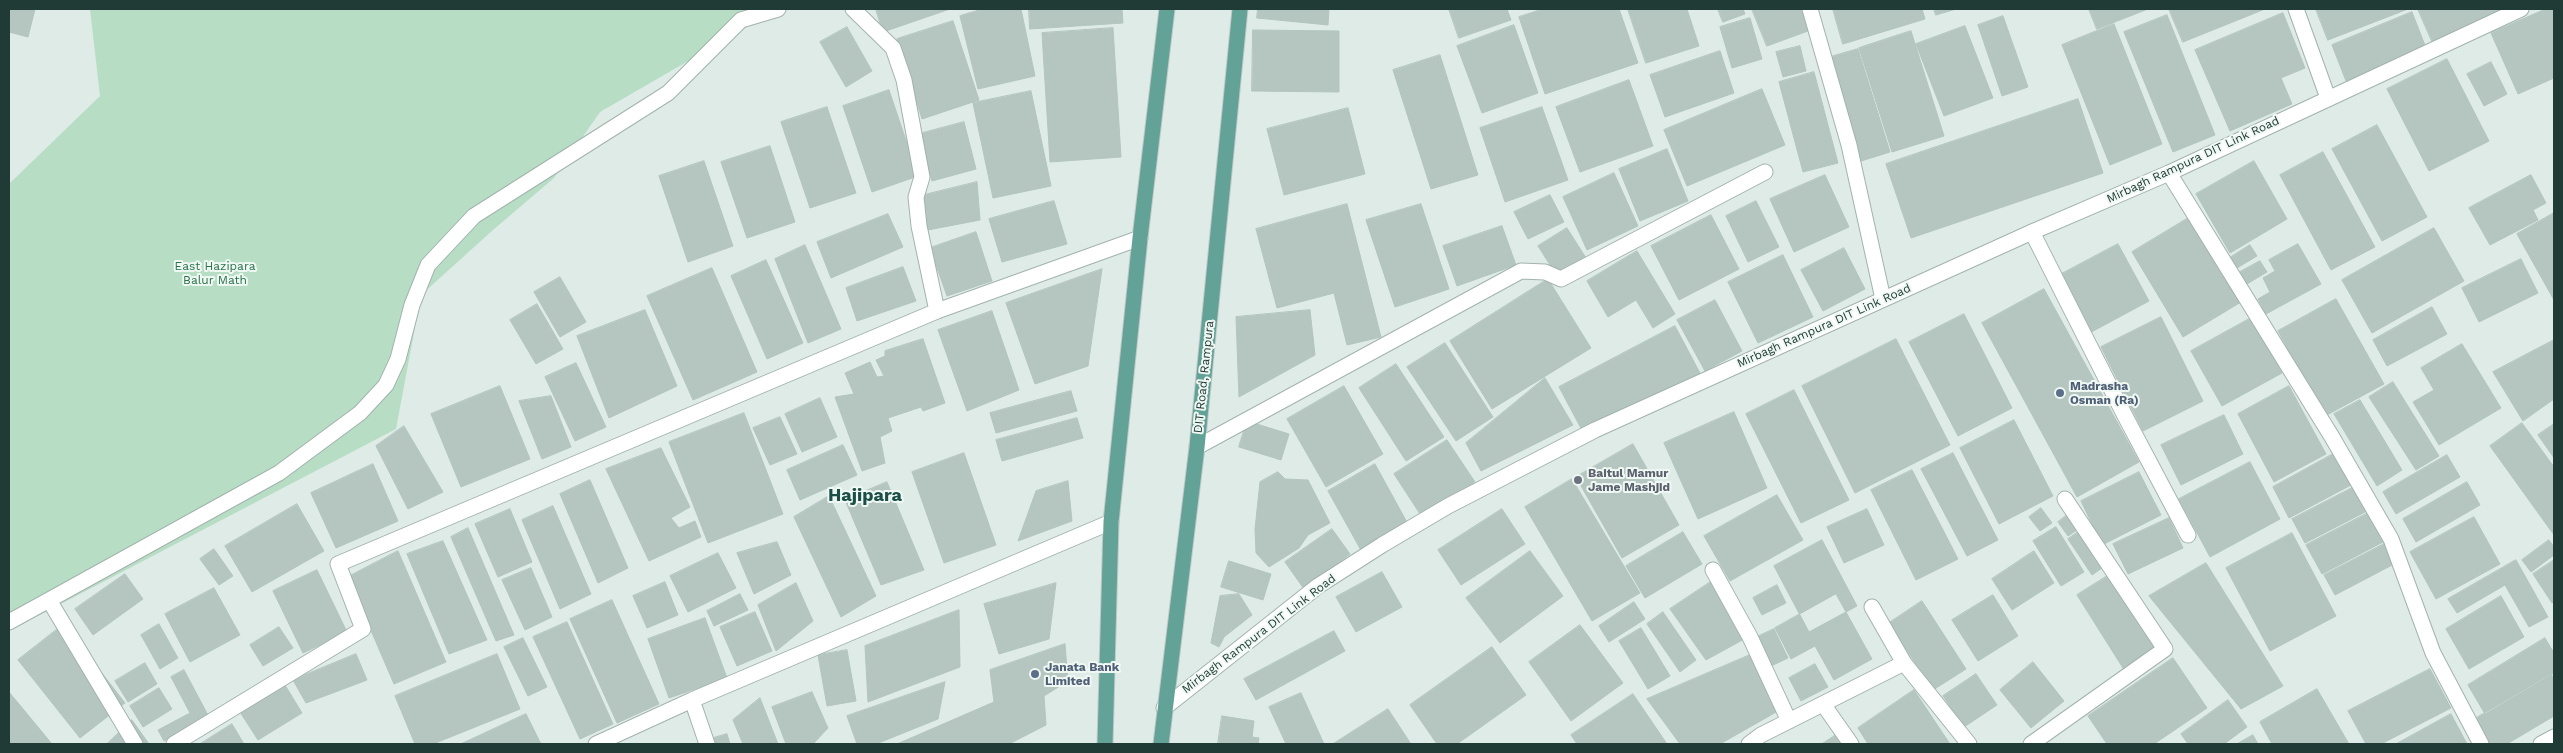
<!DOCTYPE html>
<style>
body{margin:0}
#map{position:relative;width:2563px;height:753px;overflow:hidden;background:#dfebe7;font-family:"Work Sans",sans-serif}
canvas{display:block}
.frame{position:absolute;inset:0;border:10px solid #203b36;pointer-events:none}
</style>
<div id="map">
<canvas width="2563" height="753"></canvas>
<div class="frame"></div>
</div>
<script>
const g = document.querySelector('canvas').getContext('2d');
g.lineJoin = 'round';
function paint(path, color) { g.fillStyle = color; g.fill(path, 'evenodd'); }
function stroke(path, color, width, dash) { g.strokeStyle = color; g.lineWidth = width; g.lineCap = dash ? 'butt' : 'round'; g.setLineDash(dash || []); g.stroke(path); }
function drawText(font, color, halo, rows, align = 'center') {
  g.font = font + ' "Work Sans",sans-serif'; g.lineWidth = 4; g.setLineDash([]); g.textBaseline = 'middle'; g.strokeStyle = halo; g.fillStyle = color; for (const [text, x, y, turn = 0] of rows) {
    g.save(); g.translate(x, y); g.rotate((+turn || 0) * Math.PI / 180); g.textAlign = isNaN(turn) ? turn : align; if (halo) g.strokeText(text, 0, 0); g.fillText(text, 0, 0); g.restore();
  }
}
paint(new Path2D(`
 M90,9H778L600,112L554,178L493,230L421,295L396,429L9,631V184L100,96Z`), '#b7ddc4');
const building = new Path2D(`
 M9,9H35L28,37L9,32Z
 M876,9H950L883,32Z
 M983,9H1021L1035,76L978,89L960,16Z
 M1029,9H1122L1123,23L1030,29Z
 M1258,9H1329L1328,25L1257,18Z
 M1449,9H1507L1511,20L1459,38Z
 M1543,9H1619L1638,63L1545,94L1519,17Z
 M1628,9H1687L1699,46L1646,63Z
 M1718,9H1743L1745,14L1723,22Z
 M1752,9H1813L1819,27L1767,46Z
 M1833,9H1922L1925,19L1843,44Z
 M1934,9H1956L1936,15Z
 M2089,9H2148L2097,29Z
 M2169,9H2265L2183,42Z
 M2316,9H2408L2328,40Z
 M2418,9H2511L2432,41Z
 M2546,9H2554V78L2518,94L2491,33Z
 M2412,12L2426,48L2346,81L2332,45Z
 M2283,13L2305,68L2281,78L2292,104L2230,131L2195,50Z
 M2167,15L2215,135L2173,152L2124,32Z
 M2003,16L2028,87L2002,96L1978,25Z
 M1750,18L1762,59L1732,68L1720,27Z
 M953,21L979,100L922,119L897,39Z
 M2114,24L2162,144L2110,165L2062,45Z
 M1514,25L1538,93L1482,113L1457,46Z
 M1965,26L1993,98L1944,116L1916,44Z
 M847,27L872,71L846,87L820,42Z
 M1113,28L1121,157L1050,162L1042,33Z
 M1253,30L1339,31V92L1252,91Z
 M1911,31L1944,136L1892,152L1859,48Z
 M1800,46L1806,71L1783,77L1776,52Z
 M1858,49L1890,152L1858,162L1827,58Z
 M1720,51L1734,93L1665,117L1650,75Z
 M1440,55L1478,175L1431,189L1393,70Z
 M2447,59L2489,141L2429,171L2387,89Z
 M2491,62L2507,94L2484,106L2467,74Z
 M1814,72L1838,163L1803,172L1779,82Z
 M1629,80L1653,146L1580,172L1556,107Z
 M1762,89L1785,145L1687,186L1664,130Z
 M889,90L918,176L872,192L843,106Z
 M1031,91L1051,186L993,198L973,103Z
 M2078,99L2103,173L1911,238L1886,164Z
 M827,107L856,193L810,208L781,122Z
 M1542,107L1568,180L1505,202L1480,128Z
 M1348,108L1365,174L1284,195L1267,129Z
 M964,122L976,169L932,181L919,134Z
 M2377,125L2427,217L2382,241L2332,149Z
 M770,146L795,222L747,238L721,162Z
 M1667,149L1688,201L1640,221L1619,169Z
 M2323,152L2375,247L2331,270L2280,175Z
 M704,161L733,246L688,262L659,176Z
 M2254,161L2287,219L2230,253L2196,194Z
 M1614,173L1638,226L1587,250L1563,197Z
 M1825,175L1849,227L1794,252L1770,199Z
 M2531,175L2546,203L2533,210L2538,220L2490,245L2469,208Z
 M977,182L980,220L928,230L920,196Z
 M1550,195L1564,222L1528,239L1514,212Z
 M1054,201L1067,244L1002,262L989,219Z
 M1756,201L1779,247L1748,262L1726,216Z
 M1347,204L1381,337L1347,345L1334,293L1277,308L1256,229Z
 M1421,204L1449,289L1395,307L1366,220Z
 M2554,213V300L2517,234Z
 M888,214L903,247L831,278L817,242Z
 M1711,215L1739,269L1679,300L1651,246Z
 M2190,217L2241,302L2183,337L2132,252Z
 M1502,226L1516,265L1457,286L1443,246Z
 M1567,228L1586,258L1557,276L1538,246Z
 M2434,228L2464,281L2372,333L2342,280Z
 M976,232L992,281L947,296L930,248Z
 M2118,244L2149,301L2084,336L2054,278Z
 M2298,244L2321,284L2266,314L2258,299L2270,292L2263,278L2275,271L2269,260Z
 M805,245L841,329L808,343L775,259Z
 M2250,245L2257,256L2237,268L2231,257Z
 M1844,248L1865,289L1823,311L1801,270Z
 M1637,251L1675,314L1653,328L1636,300L1608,317L1587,281Z
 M1783,255L1813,317L1758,343L1728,282Z
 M2521,259L2538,293L2479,322L2462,288Z
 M766,260L803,343L767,359L731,276Z
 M2260,261L2267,272L2247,284L2240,272Z
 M903,267L916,301L857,321L846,288Z
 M712,268L757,372L693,400L647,296Z
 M1102,269L1088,366L1035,384L1006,303Z
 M560,277L586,322L560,337L534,292Z
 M1548,279L1591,348L1492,409L1450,341Z
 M2044,289L2139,462L2077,497L1982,323Z
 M2336,299L2384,384L2325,416L2278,331Z
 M1715,300L1742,351L1705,371L1677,320Z
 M537,304L563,349L536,364L510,320Z
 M2432,307L2447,334L2387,366L2373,340Z
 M645,310L677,386L609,418L577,336Z
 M1310,310L1315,355L1239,397L1236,317Z
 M992,311L1019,390L967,411L938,330Z
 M1964,314L2012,408L1958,436L1909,342Z
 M2161,317L2203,401L2143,431L2101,347Z
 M2251,318L2282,373L2222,406L2191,351Z
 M1675,326L1700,373L1584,434L1559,387Z
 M923,339L945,403L923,411L921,407L888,418L892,431L880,437L885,463L862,471L835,397L854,394L845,373L870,362L877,377L884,376L876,360L885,356V351Z
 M1896,339L1950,445L1855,493L1802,386Z
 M2554,340V399L2523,421L2493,372Z
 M1445,343L1493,417L1456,441L1407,367Z
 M2462,344L2501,408L2439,445L2413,402L2434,390L2421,368Z
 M576,363L606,427L575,441L545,377Z
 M1396,364L1444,437L1406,461L1359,388Z
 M1545,378L1573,425L1481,471L1466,443Z
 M2393,382L2439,456L2416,470L2369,397Z
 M500,386L530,459L461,487L431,414Z
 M1344,386L1383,454L1326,487L1287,419Z
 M2289,386L2326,454L2274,482L2238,414Z
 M1794,390L1849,500L1801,523L1746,414Z
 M1071,391L1077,411L996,433L990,413Z
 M551,396L571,447L542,459L519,401Z
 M820,398L837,437L802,452L785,414Z
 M2360,400L2402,470L2377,486L2334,414Z
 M1734,412L1767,488L1698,519L1664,443Z
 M744,413L783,514L708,543L669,442Z
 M2224,415L2243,454L2181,485L2161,445Z
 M780,417L797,454L770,465L753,428Z
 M1077,418L1083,438L1002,461L996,440Z
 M2014,420L2053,496L1999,524L1960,448Z
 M1247,421L1289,434L1281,460L1239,447Z
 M2522,423L2554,467V535L2490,446Z
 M2554,424V458L2538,435Z
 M404,426L443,492L408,509L376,446Z
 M1447,440L1475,482L1422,517L1394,474Z
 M1633,444L1679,525L1622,558L1576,477Z
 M843,445L857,475L800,500L787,470Z
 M661,448L690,507L671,518L679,528L695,521L701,537L649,561L606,469Z
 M964,453L996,545L944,563L912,472Z
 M1953,453L1998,540L1967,556L1921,469Z
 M2335,453L2351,485L2289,518L2273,487Z
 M2447,455L2460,477L2396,514L2383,492Z
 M2250,462L2280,519L2210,557L2179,499Z
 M373,464L398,521L336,548L311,493Z
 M1375,464L1409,526L1362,552L1328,491Z
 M1912,470L1958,559L1916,580L1871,490Z
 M1278,472L1285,479L1308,480L1330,523L1308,535L1299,548L1269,567L1256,553L1255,529L1260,482Z
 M2139,472L2161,515L2102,545L2081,501Z
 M1572,479L1640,593L1592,621L1525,507Z
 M590,480L628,568L598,583L560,494Z
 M1068,481L1072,521L1018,541L1036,491Z
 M887,482L924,570L881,585L845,500Z
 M2467,482L2480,505L2416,542L2403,519Z
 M2354,487L2367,511L2305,543L2292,519Z
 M1777,495L1803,540L1730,581L1704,536Z
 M829,496L876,596L841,617L794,517Z
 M297,504L324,551L252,592L225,546Z
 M553,506L591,594L560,609L522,520Z
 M2041,508L2052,523L2040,531L2029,517Z
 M510,509L532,562L498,577L475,524Z
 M1502,509L1525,544L1461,585L1438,550Z
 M1867,509L1884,545L1844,563L1827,527Z
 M2070,513L2080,528L2068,536L2058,522Z
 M2368,513L2383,542L2322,574L2306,545Z
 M2474,517L2500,564L2436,599L2410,552Z
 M2169,518L2183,548L2128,574L2113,544Z
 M2087,526L2112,561L2092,575L2068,539Z
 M2056,527L2084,572L2061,586L2033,541Z
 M468,528L514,635L496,641L451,537Z
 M1332,529L1350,554L1304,589L1285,562Z
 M1683,532L1702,564L1645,598L1626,566Z
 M2292,533L2336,616L2270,651L2226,568Z
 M1822,540L1857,606L1809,632L1774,566Z
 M2549,540L2554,547V555L2531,572L2522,560Z
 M443,541L487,640L449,654L407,554Z
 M777,542L791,575L754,594L737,553Z
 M2386,543L2396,563L2335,595L2324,575Z
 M214,549L233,576L219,585L200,559Z
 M398,551L446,662L394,684L348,577Z
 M1530,551L1563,596L1500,643L1466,598Z
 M2034,551L2054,583L2012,610L1992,579Z
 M718,553L736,588L688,612L670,576Z
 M2516,560L2548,617L2529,627L2505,585L2457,613L2448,599Z
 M2554,560V601L2552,603L2533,574Z
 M1229,561L1271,574L1263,600L1221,587Z
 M2206,563L2283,686L2241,709L2149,596Z
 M531,568L552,617L525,630L502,580Z
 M2120,568L2171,649L2128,676L2077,595Z
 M317,570L347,632L303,653L273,591Z
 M1382,572L1402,607L1356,632L1336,597Z
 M125,574L143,599L93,635L75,609Z
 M1715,579L1746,638L1706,660L1670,609Z
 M665,582L678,615L647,628L633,596Z
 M796,583L813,621L776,651L758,605Z
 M1056,583L1049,639L999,654L984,604Z
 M1777,585L1786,603L1762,615L1753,598Z
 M214,588L240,635L190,662L165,614Z
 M740,594L748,610L714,626L707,611Z
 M1239,594L1252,615L1224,637L1219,647L1211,643L1220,596Z
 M1836,594L1872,659L1834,680L1815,646L1791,659L1775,628Z
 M1993,595L2018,636L1978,661L1952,620Z
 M2501,596L2524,637L2469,669L2446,629Z
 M612,600L659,704L617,723L570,619Z
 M1922,601L1966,669L1933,690L1889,623Z
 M1634,602L1645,619L1609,642L1599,626Z
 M959,610L960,667L868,702L865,646Z
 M755,612L772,651L737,666L720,627Z
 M1663,612L1696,660L1680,672L1647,624Z
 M705,618L727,678L669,698L648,639Z
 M567,622L613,724L580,739L533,637Z
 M64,624L125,703L80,738L18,660Z
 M159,624L178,658L160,669L141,635Z
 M1580,625L1623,683L1571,721L1529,662Z
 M279,627L293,648L263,666L250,645Z
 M1641,628L1670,676L1648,689L1619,641Z
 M1774,629L1788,658L1769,667L1755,638Z
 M1334,631L1345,651L1256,700L1244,679Z
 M523,638L547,687L528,696L504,647Z
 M2545,638L2554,653V673L2485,714L2468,685Z
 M1065,644L1068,681L1044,696L1046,725L1009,744H897L994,702L990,670Z
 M1492,647L1526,695L1457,744H1437L1410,705Z
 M847,650L856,701L827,706L818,655Z
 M356,654L367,680L306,703L293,680Z
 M497,654L520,709L433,744H415L395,696Z
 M1750,655L1778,711L1720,744H1680L1647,699Z
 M2173,658L2207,708L2154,744H2107L2088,716Z
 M2033,662L2064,701L2031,728L2000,690Z
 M145,663L157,684L128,702L115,681Z
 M1815,664L1828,687L1801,701L1789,678Z
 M2430,669L2451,708L2381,744H2366L2348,711Z
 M184,670L209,717L164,741L158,730L190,713L171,677Z
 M1976,674L1997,705L1964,727L1943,696Z
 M2551,674L2554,680V716L2507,744H2487L2473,720Z
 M945,682L938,719L876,744H857L847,716Z
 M285,685L302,713L258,740L240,712Z
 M159,688L172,709L143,727L130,706Z
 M2317,689L2349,744H2272L2260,722Z
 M1914,690L1950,744H1868L1858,728Z
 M9,692L52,744H9Z
 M812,692L828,728L813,744H786L772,707Z
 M1301,693L1324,744H1286L1269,707Z
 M1633,694L1667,744H1577L1571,735Z
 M760,698L778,744H743L733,720Z
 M2228,700L2247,727L2224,744H2188L2181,734Z
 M1388,709L1411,744H1333Z
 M526,714L541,744H461Z
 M2451,714L2467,744H2396Z
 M1222,716L1254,721L1252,737L1259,738L1258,744H1218Z
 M132,720L149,744H107Z
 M232,724L244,744H200Z
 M727,734L730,744H712L710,739Z
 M1836,735L1843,744H1822Z
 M2253,735L2258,744H2237Z`);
paint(building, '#b5c6c0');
stroke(building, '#b2c5be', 1);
const service = new Path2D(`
 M853,9L893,48L904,80L922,177L916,197L919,226L937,311`);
const minor = new Path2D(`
 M1810,9L1849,145L1883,299
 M2296,9L2328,98
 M2169,173L2332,437L2391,539L2433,653L2481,744
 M2032,232L2125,416L2188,535
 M1197,447L1521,271L1545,272L1561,279L1765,172
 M1713,570L1750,637L1789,721
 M49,600L279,473L360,413L386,385L398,359L412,305L428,265L474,216L668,93L741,20L778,9
 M1872,607L1904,663L1969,744
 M9,622L49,600L135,744
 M692,700L707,744
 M1823,704L1851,744
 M174,744L363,629L338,564L937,311L1140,238
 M596,744L692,700L1111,522
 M1749,744L1761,735L1904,663
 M2031,744L2165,649L2065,499
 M2541,744L2554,737`);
const tertiary = new Path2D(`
 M1164,708L1318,586L1382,545L1448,506L1595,430L2032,232L2169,173L2521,9`);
const primary = new Path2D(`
 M1105,744L1111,522L1140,238L1167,9
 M1161,744L1197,447L1240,9`);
stroke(service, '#a2b3ae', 17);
stroke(minor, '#a2b3ae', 17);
stroke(tertiary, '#a2b3ae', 17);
stroke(primary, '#c1c8c7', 17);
stroke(service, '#fff', 15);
stroke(minor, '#fff', 15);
stroke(tertiary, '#fff', 15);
stroke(primary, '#63a297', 15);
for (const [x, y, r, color] of [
 [2060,393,5,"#5c6f8a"],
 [1578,480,5,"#6b7280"],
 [1035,674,5,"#5c6f8a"]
]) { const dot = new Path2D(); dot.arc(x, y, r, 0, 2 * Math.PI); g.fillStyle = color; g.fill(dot); stroke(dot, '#f0f8f4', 2); }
drawText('12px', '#203b36', '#f0f8f4', [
 ["Mirbagh Rampura DIT Link Road",2193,160,-25],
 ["Mirbagh Rampura DIT Link Road",1824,326,-24],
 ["DIT Road, Rampura",1204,377,-84],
 ["Mirbagh Rampura DIT Link Road",1259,634,-37]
]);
drawText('12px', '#29734c', '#f0f8f4', [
 ["East Hazipara",215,266],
 ["Balur Math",215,280]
]);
drawText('bold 12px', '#4e5e75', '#f0f8f4', [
 ["Madrasha",2070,386],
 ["Osman (Ra)",2070,400],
 ["Janata Bank",1045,667],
 ["Limited",1045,681]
], 'left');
drawText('bold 12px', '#5b616d', '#f0f8f4', [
 ["Baitul Mamur",1588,473],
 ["Jame Mashjid",1588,487]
], 'left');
drawText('bold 18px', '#1b4e46', '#f0f8f4', [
 ["Hajipara",865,496]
]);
</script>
